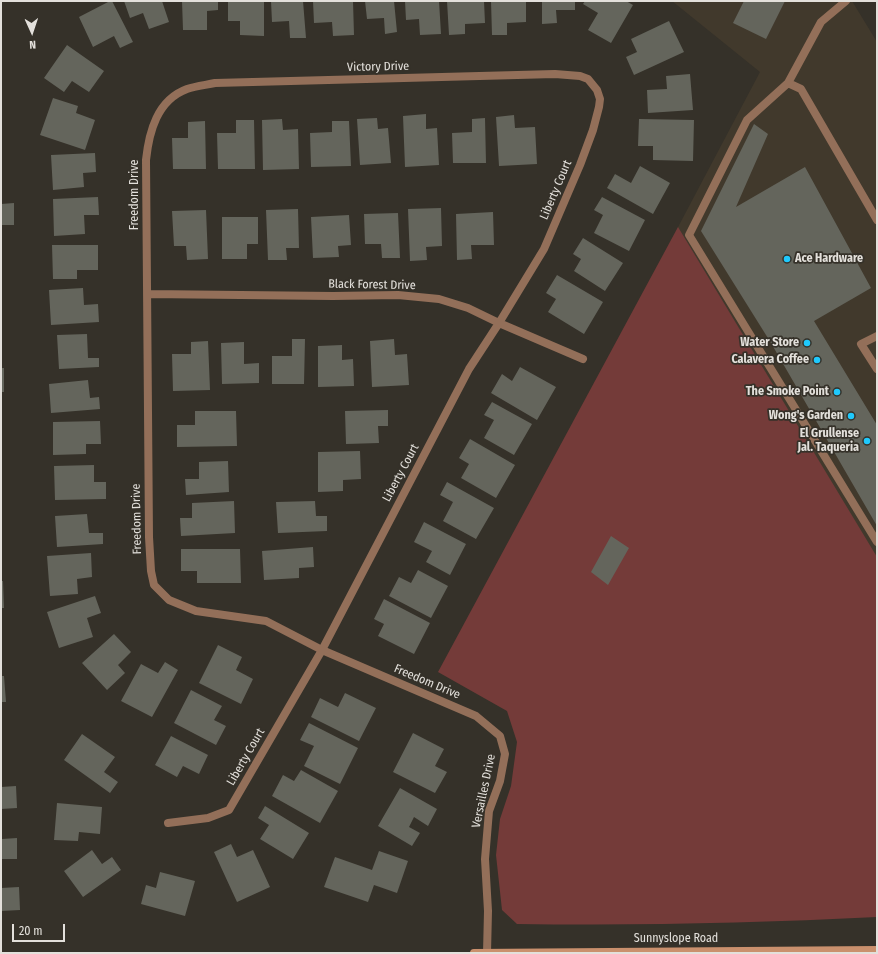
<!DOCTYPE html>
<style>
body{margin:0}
#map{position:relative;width:878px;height:954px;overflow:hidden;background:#353129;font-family:"Fira Sans Condensed",sans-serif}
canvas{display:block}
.frame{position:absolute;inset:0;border:2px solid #e3e0db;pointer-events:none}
.north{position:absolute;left:12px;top:12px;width:40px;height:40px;-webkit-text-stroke:3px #353129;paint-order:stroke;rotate:177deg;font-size:11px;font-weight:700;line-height:16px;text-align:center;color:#e3e0db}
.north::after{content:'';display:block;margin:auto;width:14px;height:18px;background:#e3e0db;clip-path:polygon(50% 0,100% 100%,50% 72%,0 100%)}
.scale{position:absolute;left:12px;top:924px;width:53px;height:18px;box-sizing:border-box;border:2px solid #e3e0db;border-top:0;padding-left:5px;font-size:12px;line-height:14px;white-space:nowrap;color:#e3e0db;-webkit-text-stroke:3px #353129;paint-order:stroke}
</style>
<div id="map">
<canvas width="878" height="954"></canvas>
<div class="frame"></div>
<div class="north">N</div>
<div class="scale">20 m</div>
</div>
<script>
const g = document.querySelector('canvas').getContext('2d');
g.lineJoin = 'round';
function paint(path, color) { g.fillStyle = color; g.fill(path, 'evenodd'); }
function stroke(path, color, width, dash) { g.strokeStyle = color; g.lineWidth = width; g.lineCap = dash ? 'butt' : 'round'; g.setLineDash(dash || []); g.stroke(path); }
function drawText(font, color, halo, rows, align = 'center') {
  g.font = font + ' "Fira Sans Condensed",sans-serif'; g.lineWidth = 3.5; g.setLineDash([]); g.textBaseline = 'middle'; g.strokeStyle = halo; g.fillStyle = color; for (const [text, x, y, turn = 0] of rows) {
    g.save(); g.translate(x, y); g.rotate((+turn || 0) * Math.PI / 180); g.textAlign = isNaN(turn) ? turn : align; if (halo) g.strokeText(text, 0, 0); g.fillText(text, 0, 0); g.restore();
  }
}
paint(new Path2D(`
 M672,1H852L877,42V561L677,229L760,72Z`), '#41392c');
paint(new Path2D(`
 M678,227L877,557V917C757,923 637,926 517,924L502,910L496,855L500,819L511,786L517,742L507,711L438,672Z`), '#743b39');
paint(new Path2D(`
 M110,1H112L133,42L120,48L114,36L93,47L79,17Z
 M124,1H162L169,22L149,29L143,13L130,18Z
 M182,1H218V10L207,11V30H183Z
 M228,1H264V36L240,35V21H228Z
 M271,1H303L306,38H290L289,21L272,22Z
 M313,1H353L354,35L333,36L332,22L314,23Z
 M365,1H394L397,32L385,34L384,18L367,19Z
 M405,1H439L441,34L420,35L419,19L406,20Z
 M447,1H484L485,23L465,24V34L449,35Z
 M491,1H526V22L507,23V35H492Z
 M542,1H575V10H556L557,23L542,24Z
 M585,1H626L633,5L611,43L588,30L598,13L583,4Z
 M744,1H785L766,39L733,23Z
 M669,21L684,52L634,75L626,57L637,52L631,39Z
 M67,45L104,71L89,92L72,81L64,92L44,78Z
 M690,74L693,110L648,113L647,90L667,89L666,76Z
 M53,98L78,106L76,113L95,120L85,150L40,135Z
 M426,114V129L437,128L439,165L405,167L403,116Z
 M514,115L515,128L535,127L537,164L499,166L496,117Z
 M377,118L378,129L388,128L391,163L360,165L357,119Z
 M485,118L486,163H453L452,133L472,132V119Z
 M282,119L283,130L298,129L299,169L263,170L262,120Z
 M639,119L694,120L693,161L653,160V146H638Z
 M236,120H254L255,169H218L217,133H236Z
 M205,121L206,169H173L172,138H188V122Z
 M332,121H349L351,166L311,167L310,133L332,132Z
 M754,124L768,134L736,207L805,167L871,288L814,321L877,425V526L771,343L701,231Z
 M95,153L96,172L83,173L84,187L53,190L51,155Z
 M640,166L670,183L653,214L607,188L615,174L631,183Z
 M98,197L99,215H84L85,234L54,236L53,199Z
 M602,197L645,220L629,251L594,233L603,215L594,210Z
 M14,203V225H1V204Z
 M441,208L442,246L426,247L427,260L410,261L408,209Z
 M298,209L299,248H286L287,260H268L266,210Z
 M206,210L208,259L187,260L186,246H174L172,211Z
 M493,212L494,245H471L472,259L457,260L456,214Z
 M398,213L400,258H382L381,244H365L364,214Z
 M349,215L351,245L338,246L339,257L313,258L311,217Z
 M222,217H258V244H247V259H222Z
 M583,238L623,263L605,291L574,271L581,259L573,254Z
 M52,245H98V270H77V279H53Z
 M557,275L603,302L584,334L548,312L556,299L546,293Z
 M83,288L84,305L98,304L99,322L51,325L49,290Z
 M87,334L88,358H99V367L59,369L57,335Z
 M292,339H305L304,384H272V356H292Z
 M394,339L395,355L407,354L409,385L372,387L370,341Z
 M208,341L210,390L173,391L172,354H191V342Z
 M244,342V364L259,363V383L222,384L221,343Z
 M342,345V360L353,359L354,386L318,387V346Z
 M520,367L556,387L537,420L491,393L502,374L512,381Z
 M1,368H4V392H1Z
 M88,380L90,398L99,397L100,409L51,413L49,384Z
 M492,402L532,424L514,455L484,438L494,420L484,415Z
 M388,410V426H378L379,443L346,444L345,411Z
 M195,411H236L237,446L177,447V425H195Z
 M100,421L101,444H86V454L53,455V422Z
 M470,439L515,465L496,498L461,478L469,464L459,458Z
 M360,451L361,479L343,480V491L318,492V452Z
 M228,461L229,492L186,495L185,479H199V462Z
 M94,465V482H106V499L55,500L54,466Z
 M447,482L494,508L476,539L443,521L453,502L440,495Z
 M234,501L235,533L181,536L180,518H192V503Z
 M315,501L316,516H327V531L278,533L276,502Z
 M87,514L89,533H103V544L57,547L55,516Z
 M424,522L466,544L450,575L426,562L432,551L414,542Z
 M611,536L629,548L608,585L591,572Z
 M313,547L314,567L299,568V578L264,580L262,551Z
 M181,549H240L241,583H197V571H181Z
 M91,553L92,577L77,579L78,594L50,596L47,556Z
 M418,570L448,586L431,618L389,596L399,577L411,583Z
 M1,581H3L4,608H1Z
 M95,596L101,613L87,618L93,637L59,648L47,612Z
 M384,599L430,623L414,654L378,636L384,624L374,619Z
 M114,634L131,652L118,665L125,673L107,690L82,663Z
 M218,645L242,657L236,670L253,679L241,704L199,683Z
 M165,662L178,670L152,717L121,701L141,664L158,673Z
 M1,676H4L6,702H1Z
 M191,690L222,706L214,720L226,726L216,745L174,723Z
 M345,693L376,708L359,741L311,717L320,698L338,707Z
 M309,723L358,748L340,784L304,766L314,746L300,740Z
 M413,733L444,749L435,766L447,772L435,793L393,772Z
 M82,734L115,757L104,772L118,782L110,793L64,760Z
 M171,736L208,755L199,774L183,766L177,777L155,765Z
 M301,770L338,791L320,823L272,796L283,775L294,781Z
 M16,786L17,808L1,809V787Z
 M400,788L437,809L428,826L414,817L409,827L420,833L412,846L378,826Z
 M57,803L102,807L100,834L79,832L78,841L54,840Z
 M265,806L309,833L293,859L260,839L269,825L258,818Z
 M1,836H2V839L17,838V859H1Z
 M231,844L237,857L253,850L270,887L237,902L214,852Z
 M92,850L102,864L112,857L121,870L83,897L64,871Z
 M379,851L408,861L397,893L374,885L368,902L324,887L335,857L372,870Z
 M160,872L195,881L185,916L141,904L146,885L156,888Z
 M19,887L20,910L1,911V888Z`), '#64655c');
stroke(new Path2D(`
 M846,1L821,22L788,83L801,89L877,220
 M788,83L747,120L689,235L877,542
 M877,336L861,344L877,369`), '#936f59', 8);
stroke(new Path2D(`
 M148,294L333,296L398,295L439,299L468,308L499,323L583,359
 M168,823L208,818L229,810L322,650L469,369L499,323L544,249L580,165L593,130L599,107L600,99L597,90L588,79L580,76L555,74L215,83C206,85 196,86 187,89C157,100 149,132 146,160L149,537L151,571L154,585L169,600L196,611L266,621L322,650L476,716L500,736L505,754L500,781L489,811L485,859L488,911L487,953`), '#936f59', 8);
stroke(new Path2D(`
 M474,953L877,950`), '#ca906d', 8);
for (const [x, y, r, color] of [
 [787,259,4,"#1fc9fd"],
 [807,343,4,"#1fc9fd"],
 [817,360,4,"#1fc9fd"],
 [837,392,4,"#1fc9fd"],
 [851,416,4,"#1fc9fd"],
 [867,441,4,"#1fc9fd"]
]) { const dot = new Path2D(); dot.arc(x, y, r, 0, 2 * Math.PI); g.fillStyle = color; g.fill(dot); stroke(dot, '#353129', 1.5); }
drawText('12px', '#e3e0db', '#353129', [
 ["Victory Drive",378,67,-1],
 ["Liberty Court",556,190,-67],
 ["Freedom Drive",135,195,-90],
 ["Black Forest Drive",372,285,1],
 ["Liberty Court",401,473,-62],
 ["Freedom Drive",137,519,-91],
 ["Freedom Drive",427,682,23],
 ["Liberty Court",246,757,-60],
 ["Versailles Drive",484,791,-78],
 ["Sunnyslope Road",676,939]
]);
drawText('bold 12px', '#e3e0db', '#353129', [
 ["Ace Hardware",795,259,"left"],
 ["Water Store",799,343],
 ["Calavera Coffee",809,360],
 ["The Smoke Point",829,392],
 ["Wong's Garden",843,416],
 ["El Grullense",859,434],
 ["Jal. Taqueria",859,448]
], 'right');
</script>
